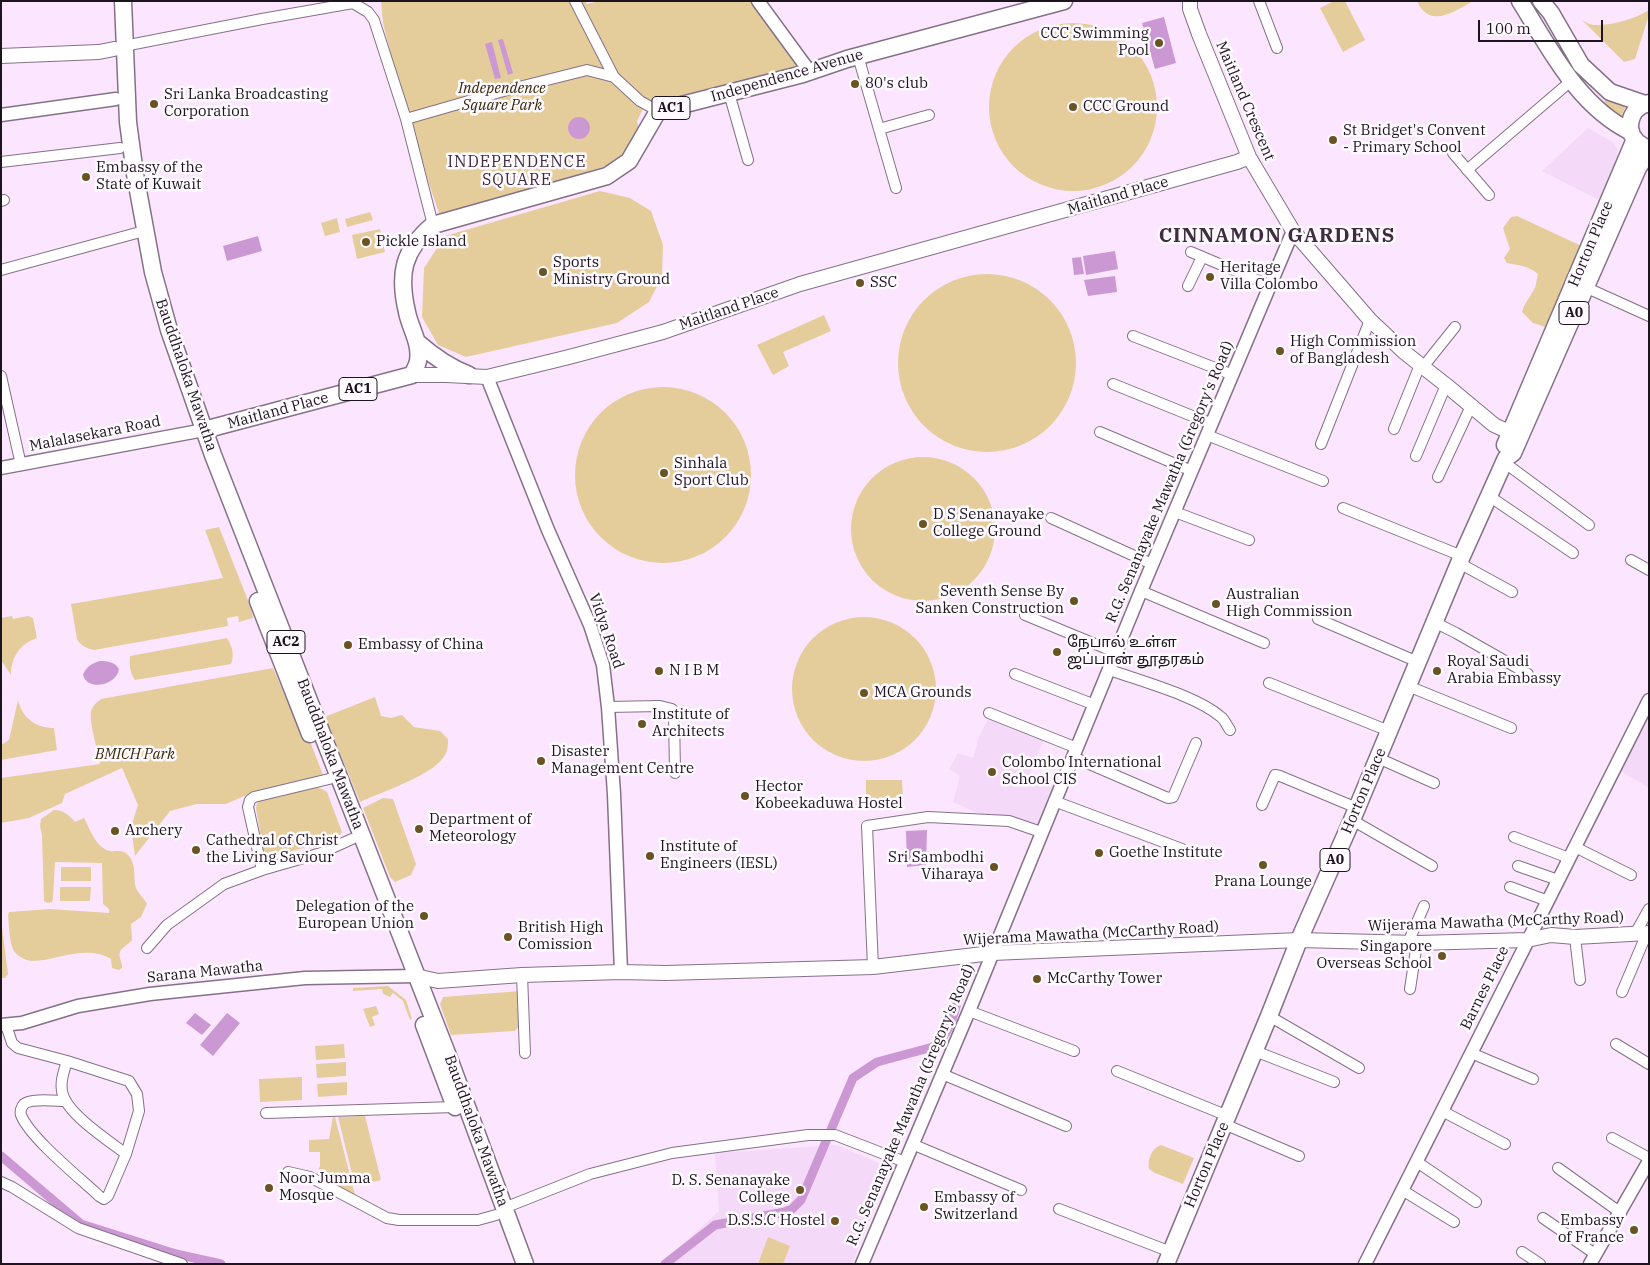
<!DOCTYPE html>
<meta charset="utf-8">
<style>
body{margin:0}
#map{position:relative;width:1650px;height:1265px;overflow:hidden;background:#fce6ff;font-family:"IBM Plex Serif",serif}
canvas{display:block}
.frame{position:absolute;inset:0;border:2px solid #1d151e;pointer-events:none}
.scale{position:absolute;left:1478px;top:20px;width:125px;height:22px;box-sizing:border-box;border:2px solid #1d151e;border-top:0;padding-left:6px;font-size:15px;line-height:18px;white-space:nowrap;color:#1d151e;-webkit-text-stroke:4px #fefaff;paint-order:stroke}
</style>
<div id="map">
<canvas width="1650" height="1265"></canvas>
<div class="frame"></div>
<div class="scale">100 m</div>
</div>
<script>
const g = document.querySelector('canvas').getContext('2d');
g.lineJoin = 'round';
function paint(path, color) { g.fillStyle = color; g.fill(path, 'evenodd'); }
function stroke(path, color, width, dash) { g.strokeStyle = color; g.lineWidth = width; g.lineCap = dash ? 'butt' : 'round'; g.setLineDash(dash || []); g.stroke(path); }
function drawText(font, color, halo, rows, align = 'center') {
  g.font = font + ' "IBM Plex Serif","Noto Sans Tamil",serif'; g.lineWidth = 5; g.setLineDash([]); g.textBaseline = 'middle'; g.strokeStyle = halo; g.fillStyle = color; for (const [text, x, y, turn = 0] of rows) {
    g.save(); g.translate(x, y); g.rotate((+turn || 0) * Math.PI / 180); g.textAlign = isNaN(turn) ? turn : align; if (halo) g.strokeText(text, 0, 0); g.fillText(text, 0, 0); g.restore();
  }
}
paint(new Path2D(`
 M1588,128L1613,142L1618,150L1617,157L1599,200L1542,171Z
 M1649,706V788L1617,769Z
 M990,716L1045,737L1030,774L1054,785L1040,822L1032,828L977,813L953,802L960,776L949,769L958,753L973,758L979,737Z
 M836,1145L891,1168L852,1264H661L719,1211L715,1153Z`), '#f5d9f8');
paint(new Path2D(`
 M381,1H585L587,4L599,1H761L803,67L643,109L637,121L640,134L624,160L441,219L407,119L383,23Z
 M1334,1H1345L1365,40L1343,52L1320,8Z
 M1417,1H1473C1454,12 1429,29 1417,1Z
 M1649,10V15L1635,59L1624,62L1582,20C1586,22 1590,25 1594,25C1610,26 1635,19 1649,10Z
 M989 107a84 84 0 1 1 168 0a84 84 0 1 1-168 0Z
 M1608,98L1626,105L1621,117L1602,104Z
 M600,191L630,198L651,211L663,245L662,277L649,302L617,323L466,357L438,345L422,317L424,268L445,236Z
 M370,212L373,220L347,227L345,219Z
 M1517,216L1588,249L1552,329L1533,323L1522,312L1524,306L1535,288L1538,274C1529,266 1518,265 1507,263L1504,258L1510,249L1503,228L1511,217Z
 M337,218L340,232L325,236L321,223Z
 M380,229L385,252L357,259L352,235Z
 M898 363a89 89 0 1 1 178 0a89 89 0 1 1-178 0Z
 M824,315L831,331L783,352L789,366L773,375L757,345Z
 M575 475a88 88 0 1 1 176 0a88 88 0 1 1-176 0Z
 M851 529a72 72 0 1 1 144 0a72 72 0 1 1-144 0Z
 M219,527L251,608L253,618L239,622L238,616L227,618L228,626L94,650C86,648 81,646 77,639L71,604L223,578L205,530Z
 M12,616L13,619L28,616L33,618L37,638C20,644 11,657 11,675L1,660V618Z
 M792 689a72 72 0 1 1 144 0a72 72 0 1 1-144 0Z
 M227,638C232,646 235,655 231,664L135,680C130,673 129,664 130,656Z
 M273,668L288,703L296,705L323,775L249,794L226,804H197L170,811L135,856L131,827L138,805L122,768L65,794L62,803L29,818L1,823V778L100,764C98,751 89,723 91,712C92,706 96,703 101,699Z
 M375,697L381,716L391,718L402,715L414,727L440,731L448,739C448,745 448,752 443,758C430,776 382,792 360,802L326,719L327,716Z
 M18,700C22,718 36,728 54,728L57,750L1,760V745L9,740Z
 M866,780H902L903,800L866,799Z
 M317,787L322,789L327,792L342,832L339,837L270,858L264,854L256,808L257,803L260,801Z
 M383,798L393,799L416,864L411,875L395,882L390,877L363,808Z
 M54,810C64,810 69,815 75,822L84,818C90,829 96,848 110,851C117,852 122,849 128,855C137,864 133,878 136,888C138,893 144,898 147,904L141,917L131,924L132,940C129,944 121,948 120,952C118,957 123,963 122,968L119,970L112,968L111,959C85,944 58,961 32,961C26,961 15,955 13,949C9,941 9,924 8,915L9,912L50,909L109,913V909L103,904L102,863L55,862L53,898L52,902L48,903L44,901L42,836L40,826L41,819Z
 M61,867H91V881H61Z
 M60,887H91L90,901H60Z
 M1,919L8,974L5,978H1Z
 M388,986L406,1000L412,1019L410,1020L403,1001L393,993L390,997L383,994L382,989L353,991V988Z
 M520,991V1025L515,1031L451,1035L440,1004L443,997Z
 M376,1006L379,1014L372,1017L375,1025L370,1027L363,1009Z
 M344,1044L345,1058L316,1060L315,1046Z
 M346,1062V1076L317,1078L316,1064Z
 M302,1077V1100L260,1102L259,1079Z
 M347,1082V1095L318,1097L317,1084Z
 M365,1116L381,1180L355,1186L338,1117Z
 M333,1117H335L355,1195L316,1175L320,1166V1152H309V1140L329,1139Z
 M1161,1145L1194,1158L1183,1184L1155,1173L1149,1169C1147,1159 1152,1148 1161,1145Z
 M768,1237L790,1246L783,1264H758Z`), '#e5cd9b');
paint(new Path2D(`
 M1164,17L1176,63L1155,69L1142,23Z
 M503,39L513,73L508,75L498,40Z
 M492,42L501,78L495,79L485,44Z
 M568 128a11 11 0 1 1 22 0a11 11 0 1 1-22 0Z
 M258,236L262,251L227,261L223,246Z
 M1115,251L1118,269L1086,275L1083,256Z
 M1081,257L1084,274L1074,275L1072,258Z
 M1115,276L1117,292L1088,296L1084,280Z
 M100,661C108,661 115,662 119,669C117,685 88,692 83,675C86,667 92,663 100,661Z
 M927,830L926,865L907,867L906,831Z
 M195,1013L211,1025L202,1035L186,1023Z
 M227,1013L240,1023L213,1056L200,1045Z`), '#cb98d3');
stroke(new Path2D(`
 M1,1156L81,1224L176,1254L221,1264
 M665,1264L715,1225L785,1212L792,1209L801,1200L853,1078L877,1062L933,1047C952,1034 955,1007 962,986`), '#cb98d3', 9);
const minor = new Path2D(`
 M575,1L614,77
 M1259,1L1277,48
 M124,46L262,19L353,3L368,12L374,20L406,119
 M858,56L896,188
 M729,93L748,160
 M879,129L929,115
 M1453,153L1489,195
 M1,162L120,148
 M1467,170L1571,81
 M1,201L4,200
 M433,225L406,119L507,90L587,70L614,77L640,101L658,111
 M1191,252L1269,285
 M1,270L144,231
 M1188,286L1202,257
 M1585,287L1649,316
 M1133,336L1233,375
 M1423,367L1455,327
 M1,376L21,465
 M1113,384L1212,424
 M1394,429L1420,365
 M1100,432L1192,471
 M1207,435L1323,481
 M1321,444L1370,320
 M1416,456L1446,385
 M1505,463L1589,525
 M1438,477L1471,406
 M1489,496L1573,553
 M1343,508L1462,556
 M1175,512L1249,540
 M1051,518L1152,564
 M1631,560L1649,570
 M1459,563L1512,592
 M1141,591L1264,643
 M1025,615L1117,653
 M1318,619L1418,662
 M1434,622L1456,633L1528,674
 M1110,670C1141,681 1197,696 1221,717C1225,720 1227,726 1230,730
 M1015,674L1095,705
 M1269,683L1389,731
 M1408,686L1511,728
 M608,707L660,706L672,709L674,714L675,773
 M989,713L1077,748
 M1073,757L1168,798L1173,797L1196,743
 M1378,758L1434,783
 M1054,801L1182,849
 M1262,805L1275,775L1280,776L1357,808
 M1352,820L1432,866
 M1514,837L1569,858
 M1575,847L1631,875
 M1518,866L1558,880
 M262,870L248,807L250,800L254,797L329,779L338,775
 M1510,887L1548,901
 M1635,934L1649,909
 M1575,937L1580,980
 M1408,943L1424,906
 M147,948L167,925L224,884L262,870L321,853L352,839
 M873,967L867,826L928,817L1009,821L1041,832
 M522,975L525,1053
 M1410,989L1417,943
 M1622,992L1647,933
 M969,1011L1074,1051
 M1269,1016L1359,1068
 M6,1025L12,1043L18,1048L67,1061L129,1081L137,1094L139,1111L126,1154L108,1196L104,1199L99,1196C80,1178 30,1138 21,1115C20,1112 21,1107 24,1104C31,1098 56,1101 66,1101
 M1616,1044L1649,1064
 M1255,1051L1334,1082
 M1471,1053L1533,1079
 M67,1061C64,1071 59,1084 63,1095C69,1115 109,1141 126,1154
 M1117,1071L1228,1116
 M942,1074L1066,1126
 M1442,1111L1505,1144
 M266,1113L455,1107
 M1224,1124L1299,1156
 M1612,1138L1649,1158
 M912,1144L1021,1190
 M1417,1162L1476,1202
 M1558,1168L1621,1213
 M288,1172L310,1177L387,1218L399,1220H478L496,1215
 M1,1182L12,1187L78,1228L182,1264
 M1402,1190L1454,1222
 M504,1208L590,1174L672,1153L808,1135H835L905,1162
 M1059,1209L1171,1252
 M1543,1218L1595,1254
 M1522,1252L1540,1264`);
const tertiary = new Path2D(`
 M758,1L810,72
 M1,115L116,99
 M487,377L548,530L590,625L603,665L608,707L614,794L621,972
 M1,468L204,430
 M1,1025L22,1023L78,1006L150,994L305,978L416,976
 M862,1264L969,1011L1141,591L1293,231
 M1365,1264L1649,700
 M1590,1264L1649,1161`);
const secondary = new Path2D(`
 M1190,1V9L1199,34L1249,157L1293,231L1370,320L1404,352L1446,385L1494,425L1520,437
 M1,56L99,52L114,49
 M412,375H446L487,377L569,357L663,332L800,284L1237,162L1249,157
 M416,976L438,981L522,975L621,972L666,973L873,967L992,953L1299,940L1417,943L1527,940L1551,935L1575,937L1649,933`);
const primary = new Path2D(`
 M123,1L128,122L135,174L153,272L169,330L213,455L450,1061L525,1264
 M1520,1C1550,49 1578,106 1631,132
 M1541,1L1551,13L1581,65L1610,92L1645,104
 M417,342C433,356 448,367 469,375
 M204,430L412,375C414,371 417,366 418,361C421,343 410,328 407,312C398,274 403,250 433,225L607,176L629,161L658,111L803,74L847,59L1064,1
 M258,601L310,734
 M424,1025L455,1107`);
const trunk = new Path2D(`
 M1643,146C1623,136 1627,108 1649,103
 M1505,445L1635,139
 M1166,1264L1269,1016L1299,940L1352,820L1462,556L1506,458L1513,453L1638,168L1649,150`);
stroke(minor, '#857187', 12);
stroke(tertiary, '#857187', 15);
stroke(secondary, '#857187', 16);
stroke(primary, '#857187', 19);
stroke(trunk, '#857187', 19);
stroke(minor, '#fff', 10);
stroke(tertiary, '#fff', 12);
stroke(secondary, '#fff', 14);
stroke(primary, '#fff', 16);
stroke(trunk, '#fff', 16);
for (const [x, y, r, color] of [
 [1159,43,5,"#695322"],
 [855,84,5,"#695322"],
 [154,104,5,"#695322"],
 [1073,107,5,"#695322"],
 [1333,140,5,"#695322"],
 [86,177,5,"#695322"],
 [366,242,5,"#695322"],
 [543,272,5,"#695322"],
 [1210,277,5,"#695322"],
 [860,283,5,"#695322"],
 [1280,351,5,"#695322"],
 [664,473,5,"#695322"],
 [923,524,5,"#695322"],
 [1074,601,5,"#695322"],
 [1216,604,5,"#695322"],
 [348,645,5,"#695322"],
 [1057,652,5,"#695322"],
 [659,671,5,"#695322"],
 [1437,671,5,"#695322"],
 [864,693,5,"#695322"],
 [642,724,5,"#695322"],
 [541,761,5,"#695322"],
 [992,772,5,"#695322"],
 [745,796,5,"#695322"],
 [419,829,5,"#695322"],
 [115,831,5,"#695322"],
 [196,850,5,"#695322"],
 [1099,853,5,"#695322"],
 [650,856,5,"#695322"],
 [1263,865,5,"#695322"],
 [994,867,5,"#695322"],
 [424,916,5,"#695322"],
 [508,937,5,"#695322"],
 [1442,956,5,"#695322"],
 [1037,979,5,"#695322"],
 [269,1188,5,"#695322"],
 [800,1190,5,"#695322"],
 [924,1207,5,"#695322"],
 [835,1221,5,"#695322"],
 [1634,1230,5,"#695322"]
]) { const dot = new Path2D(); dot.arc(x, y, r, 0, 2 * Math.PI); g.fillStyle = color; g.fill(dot); stroke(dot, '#fefaff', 2); }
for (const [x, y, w] of [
 [671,108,38],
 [1574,313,30],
 [358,389,38],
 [286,642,38],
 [1335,860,30]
]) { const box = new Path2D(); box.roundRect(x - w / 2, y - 11.5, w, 23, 4); g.fillStyle = '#fefaff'; g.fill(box); stroke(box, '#1d151e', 1); }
drawText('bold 14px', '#1d151e', null, [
 ["AC1",671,108],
 ["A0",1574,313],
 ["AC1",358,389],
 ["AC2",286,642],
 ["A0",1335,860]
]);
drawText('15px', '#1d151e', '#fefaff', [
 ["CCC Swimming",1149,34,"right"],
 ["Pool",1149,51,"right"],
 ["80's club",865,84],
 ["Sri Lanka Broadcasting",164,95],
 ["Corporation",164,112],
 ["CCC Ground",1083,107],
 ["St Bridget's Convent",1343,131],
 ["- Primary School",1343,148],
 ["Embassy of the",96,168],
 ["State of Kuwait",96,185],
 ["Pickle Island",376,242],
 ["Sports",553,263],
 ["Ministry Ground",553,280],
 ["Heritage",1220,268],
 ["Villa Colombo",1220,285],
 ["SSC",870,283],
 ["High Commission",1290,342],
 ["of Bangladesh",1290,359],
 ["Sinhala",674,464],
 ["Sport Club",674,481],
 ["D S Senanayake",933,515],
 ["College Ground",933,532],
 ["Seventh Sense By",1064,592,"right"],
 ["Sanken Construction",1064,609,"right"],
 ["Australian",1226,595],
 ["High Commission",1226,612],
 ["நேபால் உள்ள",1067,643],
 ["ஜப்பான் தூதரகம்",1067,660],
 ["Embassy of China",358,645],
 ["Royal Saudi",1447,662],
 ["Arabia Embassy",1447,679],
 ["N I B M",669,671],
 ["MCA Grounds",874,693],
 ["Institute of",652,715],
 ["Architects",652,732],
 ["Disaster",551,752],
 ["Management Centre",551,769],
 ["Colombo International",1002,763],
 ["School CIS",1002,780],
 ["Hector",755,787],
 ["Kobeekaduwa Hostel",755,804],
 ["Department of",429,820],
 ["Meteorology",429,837],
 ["Archery",125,831],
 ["Cathedral of Christ",206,841],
 ["the Living Saviour",206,858],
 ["Institute of",660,847],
 ["Engineers (IESL)",660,864],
 ["Goethe Institute",1109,853],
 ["Sri Sambodhi",984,858,"right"],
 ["Viharaya",984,875,"right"],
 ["Prana Lounge",1263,882,"center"],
 ["Delegation of the",414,907,"right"],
 ["European Union",414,924,"right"],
 ["British High",518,928],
 ["Comission",518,945],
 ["Singapore",1432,947,"right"],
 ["Overseas School",1432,964,"right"],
 ["McCarthy Tower",1047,979],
 ["Noor Jumma",279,1179],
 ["Mosque",279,1196],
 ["D. S. Senanayake",790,1181,"right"],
 ["College",790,1198,"right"],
 ["Embassy of",934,1198],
 ["Switzerland",934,1215],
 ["D.S.S.C Hostel",825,1221,"right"],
 ["Embassy",1624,1221,"right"],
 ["of France",1624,1238,"right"]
], 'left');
drawText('15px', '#1d151e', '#fefaff', [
 ["Independence Avenue",787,76,-16],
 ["Maitland Crescent",1245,101,67],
 ["Maitland Place",1118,196,-16],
 ["Horton Place",1591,244,-67],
 ["Maitland Place",729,309,-19],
 ["Bauddhaloka Mawatha",186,375,71],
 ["Maitland Place",278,411,-15],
 ["Malalasekara Road",95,434,-11],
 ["R.G. Senanayake Mawatha (Gregory's Road)",1170,482,-67],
 ["Vidya Road",606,631,71],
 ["Bauddhaloka Mawatha",330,754,69],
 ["Horton Place",1364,791,-67],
 ["Wijerama Mawatha (McCarthy Road)",1496,922,-2],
 ["Wijerama Mawatha (McCarthy Road)",1091,934,-3],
 ["Sarana Mawatha",205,972,-6],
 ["Barnes Place",1485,988,-64],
 ["R.G. Senanayake Mawatha (Gregory's Road)",911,1105,-67],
 ["Bauddhaloka Mawatha",476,1131,70],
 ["Horton Place",1207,1165,-67]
]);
drawText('italic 15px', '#352806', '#fefaff', [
 ["Independence",502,89],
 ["Square Park",502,106],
 ["BMICH Park",135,755]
]);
g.letterSpacing = '1px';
drawText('16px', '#3e2d40', '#fefaff', [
 ["INDEPENDENCE",517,162],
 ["SQUARE",517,180]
]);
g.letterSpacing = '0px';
g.letterSpacing = '1px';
drawText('bold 20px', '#3e2d40', '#fefaff', [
 ["CINNAMON GARDENS",1277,236]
]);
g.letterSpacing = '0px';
</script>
